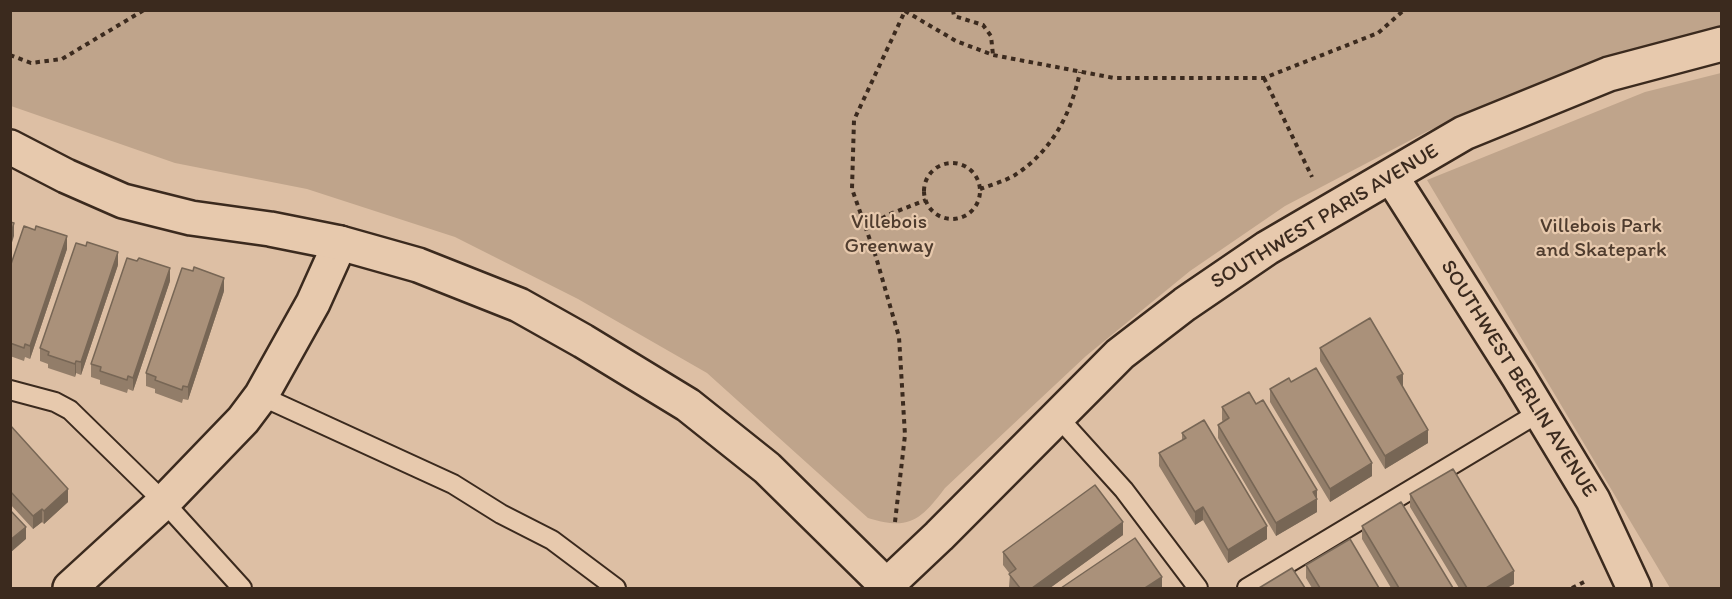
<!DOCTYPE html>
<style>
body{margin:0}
#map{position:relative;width:1732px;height:599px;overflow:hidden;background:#ddbfa4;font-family:Itim,sans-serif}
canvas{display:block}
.frame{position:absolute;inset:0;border:12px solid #3b2a1e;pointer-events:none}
</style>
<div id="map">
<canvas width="1732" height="599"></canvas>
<div class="frame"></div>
</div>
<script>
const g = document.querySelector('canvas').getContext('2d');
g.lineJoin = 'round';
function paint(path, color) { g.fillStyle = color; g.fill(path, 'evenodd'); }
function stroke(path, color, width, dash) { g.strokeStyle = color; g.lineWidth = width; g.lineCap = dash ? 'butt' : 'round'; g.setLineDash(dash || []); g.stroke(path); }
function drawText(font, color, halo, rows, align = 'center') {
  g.font = font + ' Itim,sans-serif'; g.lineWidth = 4.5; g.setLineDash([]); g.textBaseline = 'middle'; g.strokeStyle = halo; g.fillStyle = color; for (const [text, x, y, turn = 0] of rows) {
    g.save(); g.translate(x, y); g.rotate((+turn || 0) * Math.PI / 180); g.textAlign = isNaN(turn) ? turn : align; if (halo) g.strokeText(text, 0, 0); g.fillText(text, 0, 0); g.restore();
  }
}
paint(new Path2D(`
 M1721,10L1722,25L1586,67L1428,131L1285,206L1190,271L1086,356L945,488C921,520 909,531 868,518L707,373L578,299L455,237L307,189L175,163L11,106L10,11Z
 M1721,73V588H1670L1427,180L1645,92Z`), '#bfa48b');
const service = new Path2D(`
 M10,390L55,402L70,410L164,502L242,588
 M261,396L453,484L501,514L552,540L616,588
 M1058,417L1124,490L1198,588
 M1247,588L1540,412`);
const minor = new Path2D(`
 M1391,176L1518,376L1593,500L1634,588
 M70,588L164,502L243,420L261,396L313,303L340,243
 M884,588L939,536L1120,354L1185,304L1267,248L1464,133L1609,74L1722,44`);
const tertiary = new Path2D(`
 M10,147L66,176L123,201L191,218L270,229L340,243L418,265L519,305L583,341L688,405L767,468L889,588`);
stroke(service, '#3b2a1e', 22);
stroke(minor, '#3b2a1e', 38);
stroke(tertiary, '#3b2a1e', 38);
stroke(new Path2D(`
 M953,10L954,16L983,25L991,36L993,55
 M905,11L956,41L993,55L1114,78H1264L1378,33L1404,10
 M10,55L31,63L62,59L144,10
 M1264,78L1312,177
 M924 191a28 28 0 1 1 56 0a28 28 0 1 1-56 0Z
 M980,189C991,185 1005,181 1015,175C1052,151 1071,114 1080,72
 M866,227L890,214L926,200
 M895,522L905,435L899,337L876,257L852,189L854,120L905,11
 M1572,588L1584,582`), '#3b2a1e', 4, [4.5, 4.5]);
stroke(service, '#e7c9ad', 18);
stroke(minor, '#e7c9ad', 33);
stroke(tertiary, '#e7c9ad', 33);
paint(new Path2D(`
 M67,249L30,359L25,357L24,361L10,356V267Z
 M118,265L81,375L76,373L75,377L48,368V364L40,361V348Z
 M170,281L133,391L128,389L127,393L100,384V380L91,377V364Z
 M224,291L188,400L183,399L182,403L155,393V389L146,386V373Z
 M1320,348L1403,387H1402L1428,443L1385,469L1320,361Z
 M1291,382L1372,476L1330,502L1270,402V389Z
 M1256,404L1317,490V512L1276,536L1218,438V425L1223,422L1222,420V407Z
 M10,425L68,502L44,524L42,522L33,529L10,504Z
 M1182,433L1267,539L1228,563L1203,520L1195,525L1159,466V453L1182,440Z
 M1410,494L1514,584L1507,588H1459L1410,507Z
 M1362,526L1453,588H1391L1362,539Z
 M1123,535L1050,588H1010L1009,587L1010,574L1003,565V552Z
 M1306,565L1379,588H1312L1306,578Z`), '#927d69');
paint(new Path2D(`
 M14,223V236L10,249V236Z
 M67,236V249L30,359V346Z
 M118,252V265L81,375V362Z
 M170,268V281L133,391V378Z
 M224,278V291L188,400V387Z
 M76,361V373L75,377V364Z
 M1403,374V387L1397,390V377Z
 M1428,430V443L1385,469V456Z
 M1372,463V476L1330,502V489Z
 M68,489V502L44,524V511Z
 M1317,490V512L1276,536V523L1313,492Z
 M1203,507V520L1195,525V512Z
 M42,509V522L33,529V516Z
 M1123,522V535L1050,588H1032Z
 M1267,526V539L1228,563V550Z
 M26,527V539L10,553V540Z
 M1514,571V584L1507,588H1486Z
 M1162,577V588H1145Z`), '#765');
const building = new Path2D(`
 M10,222L14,223L10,236Z
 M24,226L35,230L36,226L67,236L30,346L25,344L24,348L10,343V267Z
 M87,242L118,252L81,362L76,361L75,364L48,355L49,352L40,348L76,243L86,246Z
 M127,258L137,261L139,258L170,268L133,378L128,376L127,380L100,371L101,367L91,364Z
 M194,267L224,278L188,387L183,386L182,390L155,380L156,377L146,373L182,268L193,271Z
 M1370,318L1403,374L1397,377L1428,430L1385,456L1320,348Z
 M1316,368L1372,463L1330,489L1270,389L1289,378L1291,382Z
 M1249,392L1256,404L1263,400L1317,490L1313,492L1317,499L1276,523L1218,425L1229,418L1222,407Z
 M1204,420L1267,526L1228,550L1203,507L1195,512L1159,453L1186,438L1182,433Z
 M10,425L68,489L44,511L42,509L33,516L10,491Z
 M1453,469L1514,571L1486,588H1467L1410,494Z
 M1095,485L1123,522L1032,588H1020L1009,574L1016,569L1003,552Z
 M1401,502L1453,588H1399L1362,526Z
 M10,510L26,527L10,540Z
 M1135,538L1162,577L1145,588H1061Z
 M1350,539L1379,588H1320L1306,565Z
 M1292,568L1305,588H1259Z`);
paint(building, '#aa917a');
stroke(building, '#765', 1.5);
drawText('21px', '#3b2a1e', '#e7c9ad', [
 ["SOUTHWEST PARIS AVENUE",1325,217,-31],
 ["SOUTHWEST BERLIN AVENUE",1518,379,58]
]);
drawText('21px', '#4f3c2e', '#e7c9ad', [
 ["Villebois",889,223],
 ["Greenway",889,247],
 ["Villebois Park",1601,227],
 ["and Skatepark",1601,251]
]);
</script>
